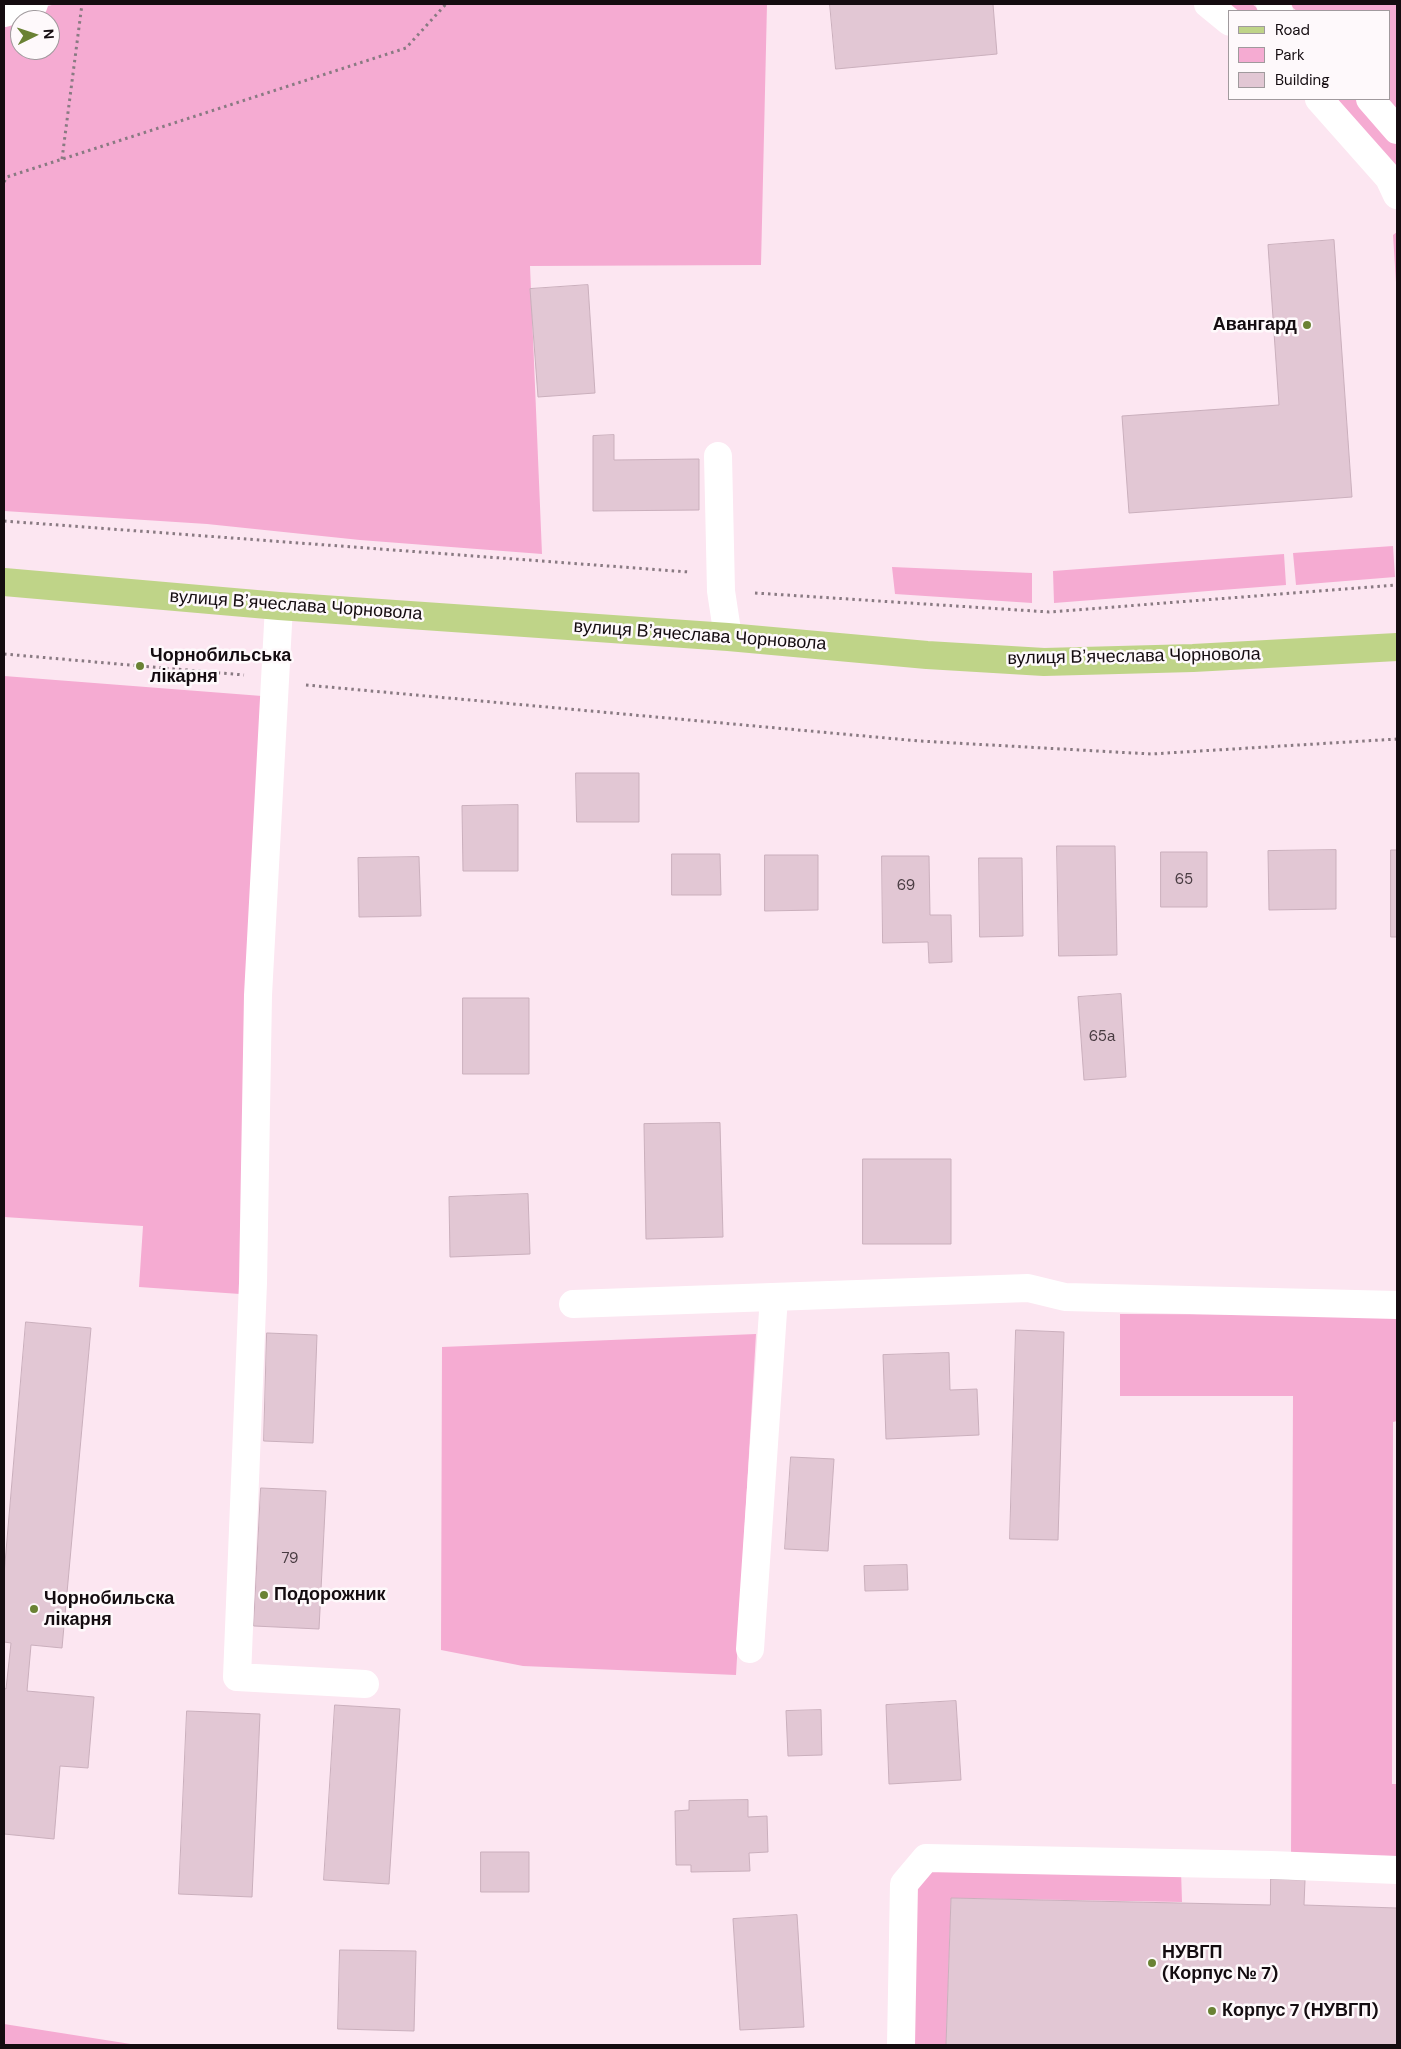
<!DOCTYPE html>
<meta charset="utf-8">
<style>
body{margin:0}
#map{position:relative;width:1401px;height:2049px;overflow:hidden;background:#fce6f1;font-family:"DM Sans",sans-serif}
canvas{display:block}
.frame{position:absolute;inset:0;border:5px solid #140c10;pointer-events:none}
.legend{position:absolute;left:1228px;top:10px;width:162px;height:90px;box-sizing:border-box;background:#fef9fb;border:1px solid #a09a9d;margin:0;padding:6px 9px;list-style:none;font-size:15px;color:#140c10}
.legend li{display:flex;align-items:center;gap:10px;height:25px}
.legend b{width:25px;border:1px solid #a09a9d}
.north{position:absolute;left:10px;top:10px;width:50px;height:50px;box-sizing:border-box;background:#fef9fb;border:1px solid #a09a9d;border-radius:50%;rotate:86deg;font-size:14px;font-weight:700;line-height:20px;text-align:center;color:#140c10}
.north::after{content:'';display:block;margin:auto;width:18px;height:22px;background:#6a8234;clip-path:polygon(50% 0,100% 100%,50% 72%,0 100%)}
</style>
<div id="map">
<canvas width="1401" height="2049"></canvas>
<div class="frame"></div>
<ul class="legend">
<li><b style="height:6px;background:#bfd488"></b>Road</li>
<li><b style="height:14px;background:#f5abd2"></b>Park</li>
<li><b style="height:14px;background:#e2c7d4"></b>Building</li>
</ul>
<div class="north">N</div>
</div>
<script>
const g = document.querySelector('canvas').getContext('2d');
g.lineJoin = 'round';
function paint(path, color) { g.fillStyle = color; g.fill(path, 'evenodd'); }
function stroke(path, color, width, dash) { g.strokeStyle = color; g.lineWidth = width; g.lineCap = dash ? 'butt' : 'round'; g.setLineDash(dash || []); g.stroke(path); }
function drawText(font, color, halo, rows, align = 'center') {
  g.font = font + ' "DM Sans",sans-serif'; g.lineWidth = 5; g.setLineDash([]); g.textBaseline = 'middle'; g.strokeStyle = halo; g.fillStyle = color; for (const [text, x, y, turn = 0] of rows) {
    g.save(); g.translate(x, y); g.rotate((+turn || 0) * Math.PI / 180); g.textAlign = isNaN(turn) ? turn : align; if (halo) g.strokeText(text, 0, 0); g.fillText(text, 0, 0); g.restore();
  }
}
paint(new Path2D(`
 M55,4H767L761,265L530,266L542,554L360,540L207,524L4,511V20ZM20,20H50V50H20Z
 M1225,4H1252L1261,11H1235Z
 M1288,4H1397V113L1384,99H1390V11H1297Z
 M1337,99H1357L1397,142V190L1386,155Z
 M1397,232V298L1393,235Z
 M1393,546L1395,577L1296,585L1293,553Z
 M1284,554L1286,585L1054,603L1053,571Z
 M892,567L1032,573V603L895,594Z
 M4,676L262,696L240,1294L139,1287L143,1226L4,1217Z
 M1120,1314L1397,1315V1421L1393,1422L1392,1784H1397V1856L1291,1855L1293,1396H1120Z
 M756,1334L736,1675L523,1666L441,1650L442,1347Z
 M1181,1870L1182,1902L951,1898L946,2045H909L913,1885L926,1872Z
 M4,2024L137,2045H4Z`), '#f5abd2');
const building = new Path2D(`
 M830,4H993L997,54L836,69Z
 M1334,240L1352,497L1129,513L1122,416L1279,405L1268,245Z
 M588,285L595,393L538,397L530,289Z
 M614,435V460L699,459V510L593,511V436Z
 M576,773H639V822H577Z
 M518,805V871H463L462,806Z
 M1057,846H1115L1117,955L1059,956Z
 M1336,850V909L1269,910L1268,851Z
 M1391,850H1397V937H1391Z
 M1161,852H1207V907H1161Z
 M672,854H720L721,895H672Z
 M765,855H818V910L765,911Z
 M882,856H929L930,915H951L952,962L929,963L928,942L883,943Z
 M419,857L421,916L359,917L358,858Z
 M979,858H1022L1023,936L980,937Z
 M1121,994L1126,1077L1084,1080L1078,997Z
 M463,998H529V1074H463Z
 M720,1123L723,1237L646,1239L644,1124Z
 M863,1159H951V1244H863Z
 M528,1194L530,1254L450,1257L449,1197Z
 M26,1322L91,1328L62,1648L31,1645L27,1691L94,1697L88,1768L60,1766L54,1839L4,1834V1688L6,1689L11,1643L4,1642V1575Z
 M1016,1330L1064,1332L1058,1540L1010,1539Z
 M267,1333L317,1335L313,1443L264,1441Z
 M949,1353L950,1390L977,1389L979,1435L886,1439L883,1355Z
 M791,1457L834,1459L828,1551L785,1549Z
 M261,1488L326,1491L319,1629L254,1626Z
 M907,1565L908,1590L865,1591L864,1566Z
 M956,1701L961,1780L889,1784L886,1705Z
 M335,1705L400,1709L389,1884L324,1880Z
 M821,1710L822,1755L788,1756L786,1711Z
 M187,1711L260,1714L252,1897L179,1894Z
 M748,1800V1817L767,1816L768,1852L749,1853L750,1871L691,1872V1865H676L675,1811L689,1810V1801Z
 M481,1852H529V1892H481Z
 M1271,1879L1305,1880L1304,1905L1397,1908V2045H946L951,1898L1270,1905Z
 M797,1915L804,2027L740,2030L733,1919Z
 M340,1950L416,1951L414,2031L338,2029Z`);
paint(building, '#e2c7d4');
stroke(building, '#caafbc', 1);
stroke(new Path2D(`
 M62,159L82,4
 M4,182L7,177L406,48L446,4
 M4,521L689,572
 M755,593L1049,612L1397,585
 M4,654L244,675
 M306,685L919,741L1151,754L1397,739`), '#897a82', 3, [2.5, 4]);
stroke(new Path2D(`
 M1208,4L1230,22
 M1270,4L1279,11
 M4,13L34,4
 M1319,99L1389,178L1397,195
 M1370,99L1397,130
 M718,456L721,591L728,637
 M279,606L258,995L253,1283L237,1677L365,1684
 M573,1304L1028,1288L1065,1297L1397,1305
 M750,1649L774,1297
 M901,2045L904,1884L926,1858L1271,1865L1397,1870`), '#fff', 28);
stroke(new Path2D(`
 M4,582L279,606L728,637L927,655L1044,662L1193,658L1397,647`), '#bfd488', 28);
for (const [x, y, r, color] of [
 [1307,325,5,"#6a8234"],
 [140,666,5,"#6a8234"],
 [264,1595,5,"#6a8234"],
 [34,1609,5,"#6a8234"],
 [1152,1963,5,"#6a8234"],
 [1212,2011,5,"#6a8234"]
]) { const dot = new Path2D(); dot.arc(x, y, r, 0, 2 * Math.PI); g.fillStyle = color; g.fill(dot); stroke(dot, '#fef9fb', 2); }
drawText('15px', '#483b41', null, [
 ["65",1184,880],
 ["69",906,886],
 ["65а",1102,1037],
 ["79",290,1559]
]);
drawText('bold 18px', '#140c10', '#fef9fb', [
 ["Авангард",1297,325,"right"],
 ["Чорнобильська",150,656],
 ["лікарня",150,677],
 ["Подорожник",274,1595],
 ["Чорнобильска",44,1599],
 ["лікарня",44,1620],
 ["НУВГП",1162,1953],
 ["(Корпус № 7)",1162,1974],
 ["Корпус 7 (НУВГП)",1222,2011]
], 'left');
drawText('18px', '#140c10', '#fef9fb', [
 ["вулиця Вʼячеслава Чорновола",296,606,4],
 ["вулиця Вʼячеслава Чорновола",700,636,4],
 ["вулиця Вʼячеслава Чорновола",1134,657,-1]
]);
</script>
